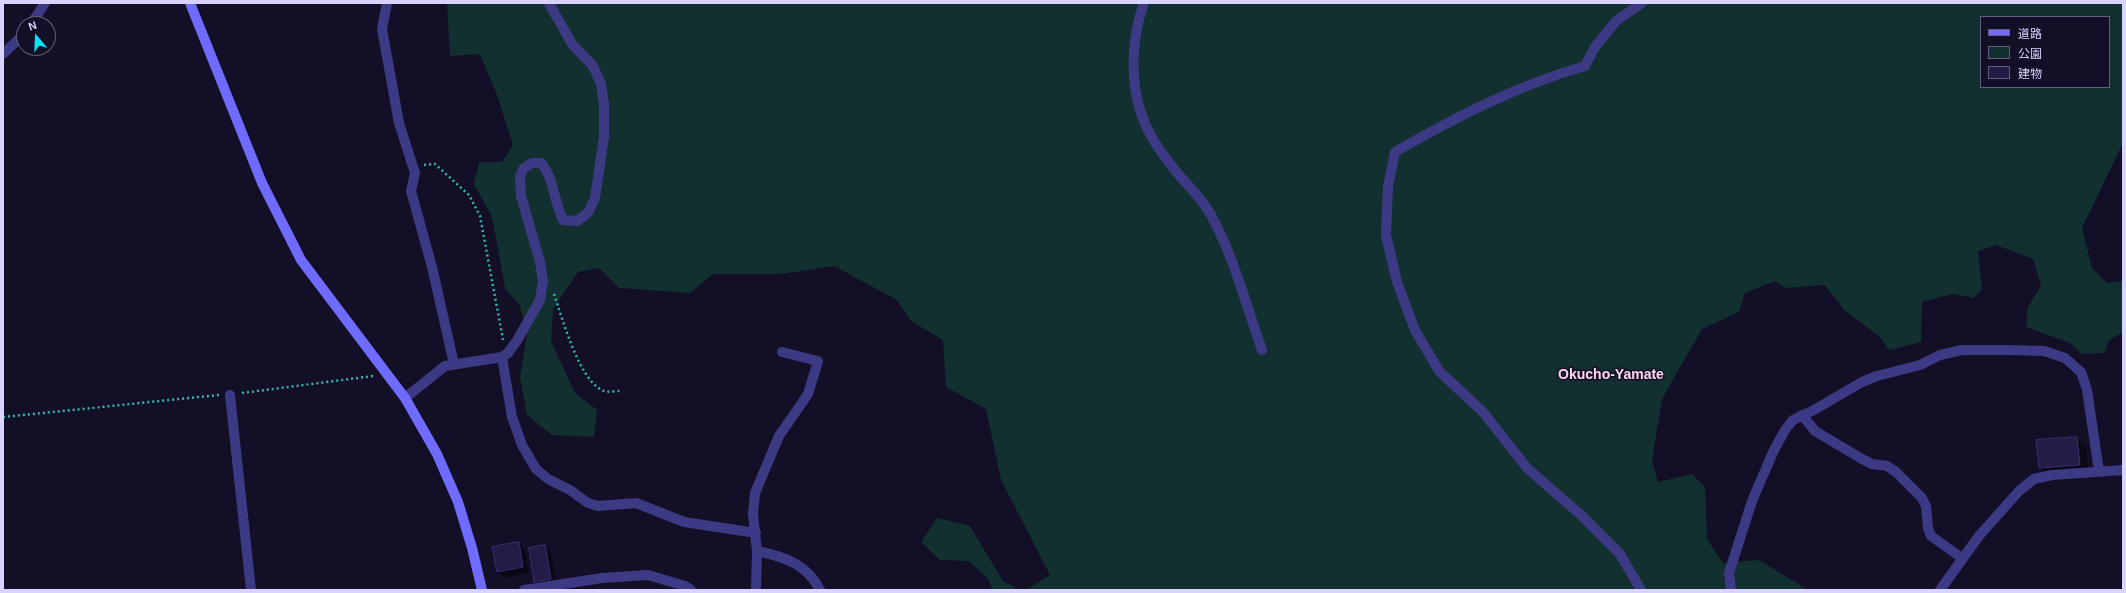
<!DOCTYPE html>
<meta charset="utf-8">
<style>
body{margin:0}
#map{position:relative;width:2126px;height:593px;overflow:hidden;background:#130f26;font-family:Arial,"Noto Sans JP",sans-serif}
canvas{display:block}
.frame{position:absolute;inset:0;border:4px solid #d9d4ff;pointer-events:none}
.legend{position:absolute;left:1980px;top:16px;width:130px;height:72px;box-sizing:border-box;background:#130f26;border:1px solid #625e7d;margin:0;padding:5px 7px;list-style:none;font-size:12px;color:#d9d4ff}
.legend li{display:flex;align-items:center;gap:8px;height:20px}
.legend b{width:20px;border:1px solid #625e7d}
.north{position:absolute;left:16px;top:16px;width:40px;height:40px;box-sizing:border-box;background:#130f26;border:1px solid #625e7d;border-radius:50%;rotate:341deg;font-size:11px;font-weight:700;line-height:16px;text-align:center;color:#d9d4ff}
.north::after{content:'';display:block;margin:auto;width:14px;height:18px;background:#00e5ff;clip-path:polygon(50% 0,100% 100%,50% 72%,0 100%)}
</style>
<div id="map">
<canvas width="2126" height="593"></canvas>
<div class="frame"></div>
<ul class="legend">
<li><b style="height:5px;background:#6f6bff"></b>道路</li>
<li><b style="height:11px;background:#12302f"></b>公園</li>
<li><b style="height:11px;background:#241b47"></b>建物</li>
</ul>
<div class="north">N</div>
</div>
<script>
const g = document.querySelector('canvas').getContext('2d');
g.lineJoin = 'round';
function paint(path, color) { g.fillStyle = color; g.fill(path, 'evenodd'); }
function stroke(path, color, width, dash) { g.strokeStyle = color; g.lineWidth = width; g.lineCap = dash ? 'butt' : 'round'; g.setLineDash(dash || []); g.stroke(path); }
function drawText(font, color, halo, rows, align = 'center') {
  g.font = font + ' Arial,sans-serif'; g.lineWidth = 3; g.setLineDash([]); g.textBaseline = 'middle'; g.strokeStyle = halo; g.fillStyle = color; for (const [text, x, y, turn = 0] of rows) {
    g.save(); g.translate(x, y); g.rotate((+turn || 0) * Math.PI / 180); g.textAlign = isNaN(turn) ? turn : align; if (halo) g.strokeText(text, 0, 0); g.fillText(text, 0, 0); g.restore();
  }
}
paint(new Path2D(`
 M447,3H2123V143L2082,228L2092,268L2107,283L2123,281V332L2109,340L2104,353L2082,354L2070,343L2026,327L2028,307L2041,286L2033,259L1996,245L1978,251L1982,290L1973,298L1952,294L1922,302L1921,342L1889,350L1879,336L1845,311L1825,285L1785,288L1775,281L1745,293L1739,312L1702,329L1662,399L1652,460L1658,482L1692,474L1705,487L1707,539L1723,563L1759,560L1808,590H1026L1050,575L1001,480L986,409L946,387L943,340L911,321L897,300L834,266L782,274H713L690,293L619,288L599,268L578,272L553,309L551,341L575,393L597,410L594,437L552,435L527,415L520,377L527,335L520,306L505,288L492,217L474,184L479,162H502L513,145L497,95L480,54L450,56ZM1981,17H2109V87H1981Z
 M937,518L970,526L1003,581L1019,590H992L989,580L969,561L940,560L921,542Z`), '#12302f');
paint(new Path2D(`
 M2077,438L2086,447L2088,474L2049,477L2040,468Z
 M518,543L525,549L529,573L504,578L498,572Z
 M545,546L551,552L556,585L541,588L535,582Z`), '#0007');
const building = new Path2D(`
 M2077,437L2080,465L2039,468L2036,440Z
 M519,542L523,567L497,572L492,547Z
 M545,545L551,579L534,582L529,548Z`);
paint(building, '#241b47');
stroke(building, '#3b2d73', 1);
stroke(new Path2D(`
 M424,165L435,164L469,195L480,216L503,340
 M554,294C562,317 579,380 602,390C606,393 615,391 620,391
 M242,393L373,376
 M3,417L219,395`), '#2fb8b0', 2.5, [2, 3]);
stroke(new Path2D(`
 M387,3L382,29L399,123L415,173L411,191L432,267L454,364
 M1144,3C1132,35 1130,78 1140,110C1146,130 1158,149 1171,165C1184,183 1200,195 1211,215C1234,257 1246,305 1262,350
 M31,24L45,3
 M3,54L24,34
 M502,357L512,417L522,445L536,469L548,479L570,490L588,503L598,506L636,503L684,522L756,533
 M230,395L251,590
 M405,398L445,366L502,357L508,353L518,339L540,300L543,281L540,262L521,196L520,176L524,168L532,163H541C554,178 554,202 563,220L577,221L588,213L595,198L604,137V104L601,84L593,66L572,44L549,3
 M1802,415L1815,431L1862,459L1872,464L1887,466L1896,472L1922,498L1926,506L1928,528L1931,536L1962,558
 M757,551C785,557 807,564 820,590
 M524,590L602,578L648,575L685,586L691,590
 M756,590L757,551L753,514L755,493L779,436L808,394L818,361L782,352
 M1641,590L1620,554L1581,515L1527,468L1483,412L1439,371L1415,330L1397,282L1386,235L1388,187L1395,152C1456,117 1518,85 1585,66L1595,47L1616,21L1642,3
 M1731,590L1729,573L1752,501L1774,450L1785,430L1793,420L1814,410L1862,382L1877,376L1920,365L1940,355L1962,350H2006L2044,351L2065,358L2081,372L2087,390L2099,471
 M1940,590L1979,536L2019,491L2034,479L2052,475L2123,470`), '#3d3a85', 10);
stroke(new Path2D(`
 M190,3L262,183L301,260L405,398L437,454L458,502L472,548L482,590`), '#6f6bff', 10);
drawText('bold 14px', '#ffd6f0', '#130f26', [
 ["Okucho-Yamate",1611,375]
]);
</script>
